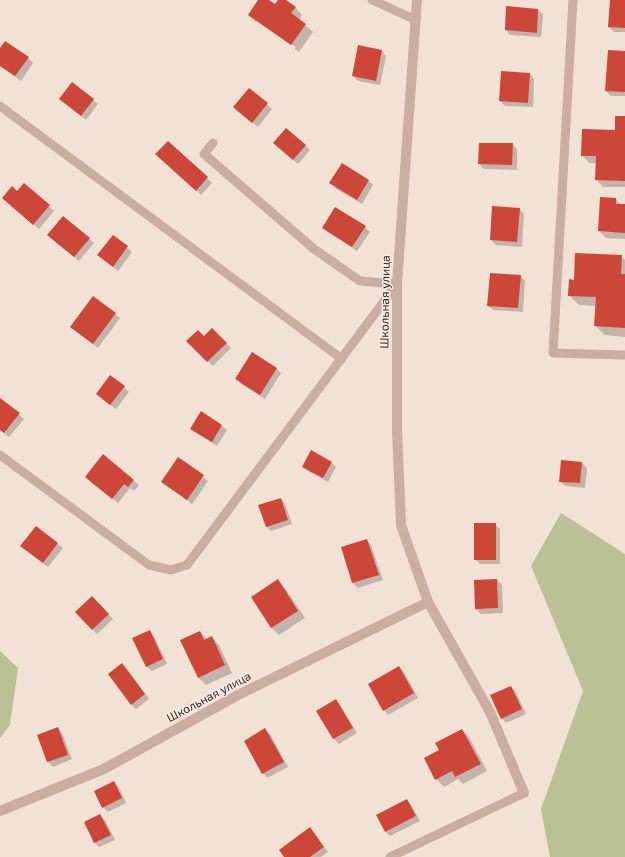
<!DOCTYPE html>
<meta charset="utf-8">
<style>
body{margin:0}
canvas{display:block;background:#f2e1d5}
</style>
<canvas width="625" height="857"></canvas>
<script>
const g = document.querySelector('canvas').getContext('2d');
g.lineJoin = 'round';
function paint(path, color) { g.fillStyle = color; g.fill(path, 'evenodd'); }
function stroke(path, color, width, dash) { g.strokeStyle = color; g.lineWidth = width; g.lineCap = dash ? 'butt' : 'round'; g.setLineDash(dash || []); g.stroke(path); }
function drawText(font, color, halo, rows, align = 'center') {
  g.font = font + ' "Exo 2",sans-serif'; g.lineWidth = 3; g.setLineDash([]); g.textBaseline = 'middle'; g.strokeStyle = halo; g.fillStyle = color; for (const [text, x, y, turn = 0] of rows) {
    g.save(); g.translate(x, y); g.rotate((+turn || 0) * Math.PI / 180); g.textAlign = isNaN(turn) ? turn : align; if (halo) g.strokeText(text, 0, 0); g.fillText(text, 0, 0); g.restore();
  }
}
paint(new Path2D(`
 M561,513L625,554V857H550L541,809L583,691L531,566Z
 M0,651L18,668L10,725L0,738Z`), '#b9c195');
paint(new Path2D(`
 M259,0H267L275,6L279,0H284L295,7L302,15L299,20L313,32L299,52L295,49L296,47L256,19V22L249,15Z
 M611,0H625V32H614L609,27Z
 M538,10L543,14L541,37L510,35L506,30Z
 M0,49L28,58L33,63L21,81L0,66Z
 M382,51L386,56L380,85L358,81L353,76Z
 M625,52V96H611L606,91Z
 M530,74L534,79L533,107L505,106L500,101Z
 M249,89L272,109L258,127L239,112Z
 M60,99L93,100L98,104L86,120Z
 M625,117V187H603L596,179V163H589L582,155L616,131Z
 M168,142L212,183L201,195L162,159Z
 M512,144L517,149V170L484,169L479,164Z
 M305,145L310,150L298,164L279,148Z
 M368,180L373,185L362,204L335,188L331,183Z
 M24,184L54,211L39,229L8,203Z
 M616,199L621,205H625V239L606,238L599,231Z
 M519,209L524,214L522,247L496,245L491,240Z
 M63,217L94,243L79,261L53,240Z
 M365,227L370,232L357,251L328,232L323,228Z
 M113,236L132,252L118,271L99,255Z
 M621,256L625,260V337L605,335L595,326L596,306L579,305L569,295L575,281Z
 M520,276L525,281L523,312L493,310L488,306Z
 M115,314L120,318L98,348L71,327Z
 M212,330L231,348L213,366L188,341L204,337Z
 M276,369L281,373L265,399L241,384L237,379Z
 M124,387L129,392L116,409L102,399Z
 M0,399L24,419L9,437L0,430Z
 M201,412L222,426L227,430L217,446L196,433L191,428Z
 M103,456L139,485L134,491L130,488L118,503L91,482Z
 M179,459L208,481L192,504L163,482Z
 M331,462L336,467L328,482L308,471L303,467Z
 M582,463L587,468L585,488L565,486L560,481Z
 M281,499L285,504L292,524L271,531L266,526Z
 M495,524L500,529V564H480L475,559Z
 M36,527L63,548L48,567L21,546Z
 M367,540L371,545L383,580L358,588L353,583L342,548Z
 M497,580L502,585L503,613L481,614L476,609Z
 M278,581L285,588L305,618L279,635L272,628L252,597Z
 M92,597L113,619L97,634L76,612Z
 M149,631L154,636L167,664L152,671L147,667Z
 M200,632L207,639L212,637L219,645L232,673L206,685L199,678L182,641Z
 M399,668L404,672L418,698L388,715L384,710Z
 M127,669L149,699L136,709L131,704Z
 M511,687L516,692L526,714L506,723L502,718Z
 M335,700L340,705L357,733L339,744L334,739L317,711Z
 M58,728L62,733L72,759L53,767L48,762L38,736Z
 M265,730L270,734L288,767L267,778L263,773Z
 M462,730L469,737L487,771L463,784L458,779L444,787L436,779L425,759L440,751Z
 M114,783L119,787L126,803L108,812L103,807Z
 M407,800L411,805L420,821L390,836L386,832L377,816Z
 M100,815L105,820L115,840L99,847L95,843Z
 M310,829L328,852L321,857H286Z`), '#0003');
paint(new Path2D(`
 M258,0H269L275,4L278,0H286L296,7L291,13L306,24L291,45L248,15Z
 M610,0H625V28L608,27Z
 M506,6L538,9L537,33L505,30Z
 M5,41L29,57L15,76L0,66V48Z
 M358,45L382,50L376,81L352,76Z
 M608,50L625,51V92L605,91Z
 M501,71L530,73L528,103L499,101Z
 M72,82L94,99L81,116L59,99Z
 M249,88L268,103L252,123L233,107Z
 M615,116H625V181L595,180L596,156H581L582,129L615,130Z
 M286,128L306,145L293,160L273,143Z
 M168,141L208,177L196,191L155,154Z
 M479,143H513L512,165L478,164Z
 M342,163L369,180L357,200L329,183Z
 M24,183L50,205L33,225L2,198L12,186L17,191Z
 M600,197L616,198V204H625V233L598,231Z
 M492,206L520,208L517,242L490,240Z
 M335,207L366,226L352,247L322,228Z
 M63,216L90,238L74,257L47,235Z
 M113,235L128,246L113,267L97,255Z
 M575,253L622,255L621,274H625V328L594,326L596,297L568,296L569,279L574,280Z
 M490,273L521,275L518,308L487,306Z
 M93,296L116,313L93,344L70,327Z
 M212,328L227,343L207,362L186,341L198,330L204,336Z
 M252,352L277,368L260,395L235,379Z
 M110,375L125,386L110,405L96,394Z
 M0,398L20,413L4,433L0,430Z
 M201,411L222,425L212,442L190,429Z
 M311,450L332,462L323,478L302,467Z
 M103,454L134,480L128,487L124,484L112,499L85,477Z
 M178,457L204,475L187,500L161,482Z
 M561,460L582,462L580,483L559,482Z
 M281,498L288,520L266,527L258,505Z
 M474,523H496V560H474Z
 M36,526L58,543L43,563L20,546Z
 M367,539L379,575L352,583L341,547Z
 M278,579L298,611L271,628L251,597Z
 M497,579L498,608L475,609L474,580Z
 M92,596L109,614L92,630L75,612Z
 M150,630L163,659L146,667L132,638Z
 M200,631L204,640L212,636L225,665L198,678L180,640Z
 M122,663L145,694L131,705L108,674Z
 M399,666L414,693L383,711L368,684Z
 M511,686L522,709L501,719L490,695Z
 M336,699L353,728L333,739L316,711Z
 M58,727L68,755L47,762L37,735Z
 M265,728L284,762L262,774L244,741Z
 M462,729L481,764L455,777L452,771L435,780L424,758L439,750L435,743Z
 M114,781L122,798L102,808L94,791Z
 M407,799L416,816L385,832L376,815Z
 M100,814L111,835L94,843L84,822Z
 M310,827L324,847L310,857H284L279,850Z`), '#cd4738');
stroke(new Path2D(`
 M372,0L416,20
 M573,0L553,353L625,355
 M0,106L342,359
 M0,455L149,565L171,570L187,565L397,284L360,281L314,249L204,154L213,143
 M390,857L524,793`), '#caaea1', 9);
stroke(new Path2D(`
 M417,0L397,284V429L401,525L428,602L490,712L524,793
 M0,811L104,769L238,695L428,602`), '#caaea1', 10);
drawText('12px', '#342724', '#faebe2', [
 ["Школьная улица",385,302,-89],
 ["Школьная улица",209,697,-28]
]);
</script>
